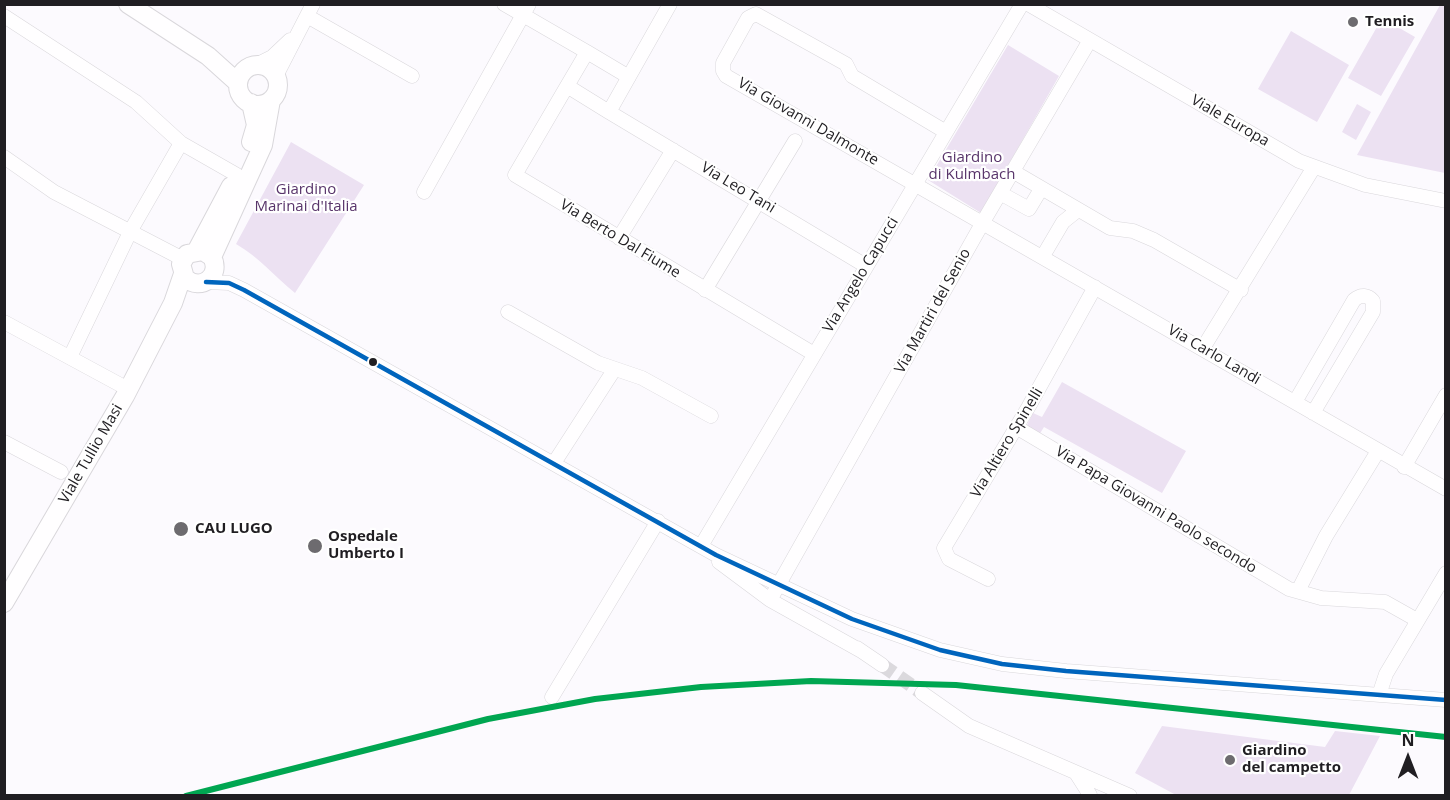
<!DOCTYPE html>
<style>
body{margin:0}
#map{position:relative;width:1450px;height:800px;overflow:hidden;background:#fcfafe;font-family:"Open Sans",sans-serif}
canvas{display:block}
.frame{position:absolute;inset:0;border:6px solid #201e22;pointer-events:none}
.north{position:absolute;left:1378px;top:728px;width:60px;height:60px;-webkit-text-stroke:4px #fff;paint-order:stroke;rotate:0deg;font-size:16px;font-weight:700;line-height:24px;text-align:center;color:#201e22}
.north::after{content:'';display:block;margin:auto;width:21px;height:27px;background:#201e22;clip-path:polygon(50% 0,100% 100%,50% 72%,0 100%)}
</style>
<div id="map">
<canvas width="1450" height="800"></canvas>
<div class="frame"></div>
<div class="north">N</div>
</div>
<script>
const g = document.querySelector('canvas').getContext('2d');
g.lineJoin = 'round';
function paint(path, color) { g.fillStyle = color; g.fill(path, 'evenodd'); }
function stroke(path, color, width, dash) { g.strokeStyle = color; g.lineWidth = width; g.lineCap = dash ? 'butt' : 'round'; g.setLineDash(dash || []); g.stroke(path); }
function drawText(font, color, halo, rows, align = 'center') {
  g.font = font + ' "Open Sans",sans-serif'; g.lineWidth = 4.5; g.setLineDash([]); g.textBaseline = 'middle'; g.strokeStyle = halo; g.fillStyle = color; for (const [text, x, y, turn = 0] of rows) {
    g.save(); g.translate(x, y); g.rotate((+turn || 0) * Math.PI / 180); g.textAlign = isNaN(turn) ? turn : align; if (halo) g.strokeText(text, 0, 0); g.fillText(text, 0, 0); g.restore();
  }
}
paint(new Path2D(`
 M1440,5H1446L1445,173L1357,155Z
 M1382,18L1415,37L1381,96L1348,78Z
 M1291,31L1349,65L1317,122L1258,89Z
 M1008,45L1059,76L981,213L928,180Z
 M1357,104L1371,112L1356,140L1342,132Z
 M291,142L364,185L295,293C274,276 259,257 236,244Z
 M1062,382L1186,451L1162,493L1044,427L1039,435L1026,427L1033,413L1042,417Z
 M1162,726L1325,747L1335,731L1380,736L1349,795H1176L1135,773Z`), '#ece1f2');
stroke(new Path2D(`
 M882,665L922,693`), '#dbd9dd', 14, [14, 7]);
const minor = new Path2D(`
 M504,4L587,52
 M1028,4L1299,161L1365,185L1446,201
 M4,16L136,102L181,143L237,175
 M307,16L412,76
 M256,65L272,57L290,40
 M276,76L313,4
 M629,77L587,52L567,86L609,112L670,4
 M567,86L515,175L814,354
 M609,112L866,266
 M946,132L852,76L846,64L756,14L748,18L723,63V71L726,76L1446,489
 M4,157L54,192L183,259
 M1014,172L1110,228L1133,231L1154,240L1241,290
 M424,192L529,4
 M1000,193L1029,209L1041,189
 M619,238L673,150
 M1043,256L1063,222L1078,210
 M206,282L229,283L244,290L716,555L852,619L940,650L1002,664L1066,671L1446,700
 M705,290L795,141
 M508,312L598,363L642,378L711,416
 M4,322L128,389
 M1203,348L1314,167
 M70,357L131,230L181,143
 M1295,402L1354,300C1361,294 1368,295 1373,301V312L1313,413
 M1016,427L1289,589L1321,598L1385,602L1417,620
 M4,442L61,472
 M554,463L614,370
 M1404,467L1446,395
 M701,546L1022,4
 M719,562L770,600L863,652
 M988,579L949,559L944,548L1029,406L1095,287
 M1298,591L1326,536L1378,451
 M770,600L983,222L1090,40
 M857,648L882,665
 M922,693L969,726L1130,796
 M1379,695L1386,674L1446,573
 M552,697L658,521
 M1076,773L1090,795`);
const major = new Path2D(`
 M128,4L208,56L238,83
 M238 85a20 20 0 1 1 40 0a20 20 0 1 1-40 0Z
 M251,103L256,125L251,142
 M197,250L231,186
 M212,257L203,251L187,254L181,264L185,278C201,292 222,276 212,257L263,145L271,100
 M4,603L125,396L173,303L183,274`);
stroke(minor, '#d9d7db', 15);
stroke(major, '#d9d7db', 20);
stroke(minor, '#fffeff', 14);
stroke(major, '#fffeff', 18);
stroke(new Path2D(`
 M206,282L229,283L244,290L716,555L852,619L940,650L1002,664L1066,671L1446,700`), '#0065bd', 4.5);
stroke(new Path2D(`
 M186,796L488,719L595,699L701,687L811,681L956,685L1446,737`), '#00a651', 6);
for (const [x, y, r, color] of [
 [1353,22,6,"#6d6b6f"],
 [373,362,5,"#201e22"],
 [181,529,8,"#6d6b6f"],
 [315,546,8,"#6d6b6f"],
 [1230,760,6,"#6d6b6f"]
]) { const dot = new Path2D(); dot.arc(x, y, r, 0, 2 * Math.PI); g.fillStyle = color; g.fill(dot); stroke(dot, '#fff', 2); }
drawText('bold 15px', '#201e22', '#fff', [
 ["Tennis",1365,22],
 ["CAU LUGO",195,529],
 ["Ospedale",328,537],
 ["Umberto I",328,554],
 ["Giardino",1242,751],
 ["del campetto",1242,768]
], 'left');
drawText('15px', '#201e22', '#fff', [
 ["Viale Europa",1230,121,30],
 ["Via Giovanni Dalmonte",808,122,30],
 ["Via Leo Tani",738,188,31],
 ["Via Berto Dal Fiume",620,239,31],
 ["Via Angelo Capucci",861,275,-59],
 ["Via Martiri del Senio",933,311,-61],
 ["Via Carlo Landi",1214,355,30],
 ["Via Altiero Spinelli",1007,443,-59],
 ["Viale Tullio Masi",91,454,-60],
 ["Via Papa Giovanni Paolo secondo",1156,510,31]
]);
drawText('15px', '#58346a', '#fff', [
 ["Giardino",972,158],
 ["di Kulmbach",972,175],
 ["Giardino",306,190],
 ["Marinai d'Italia",306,207]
]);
</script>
